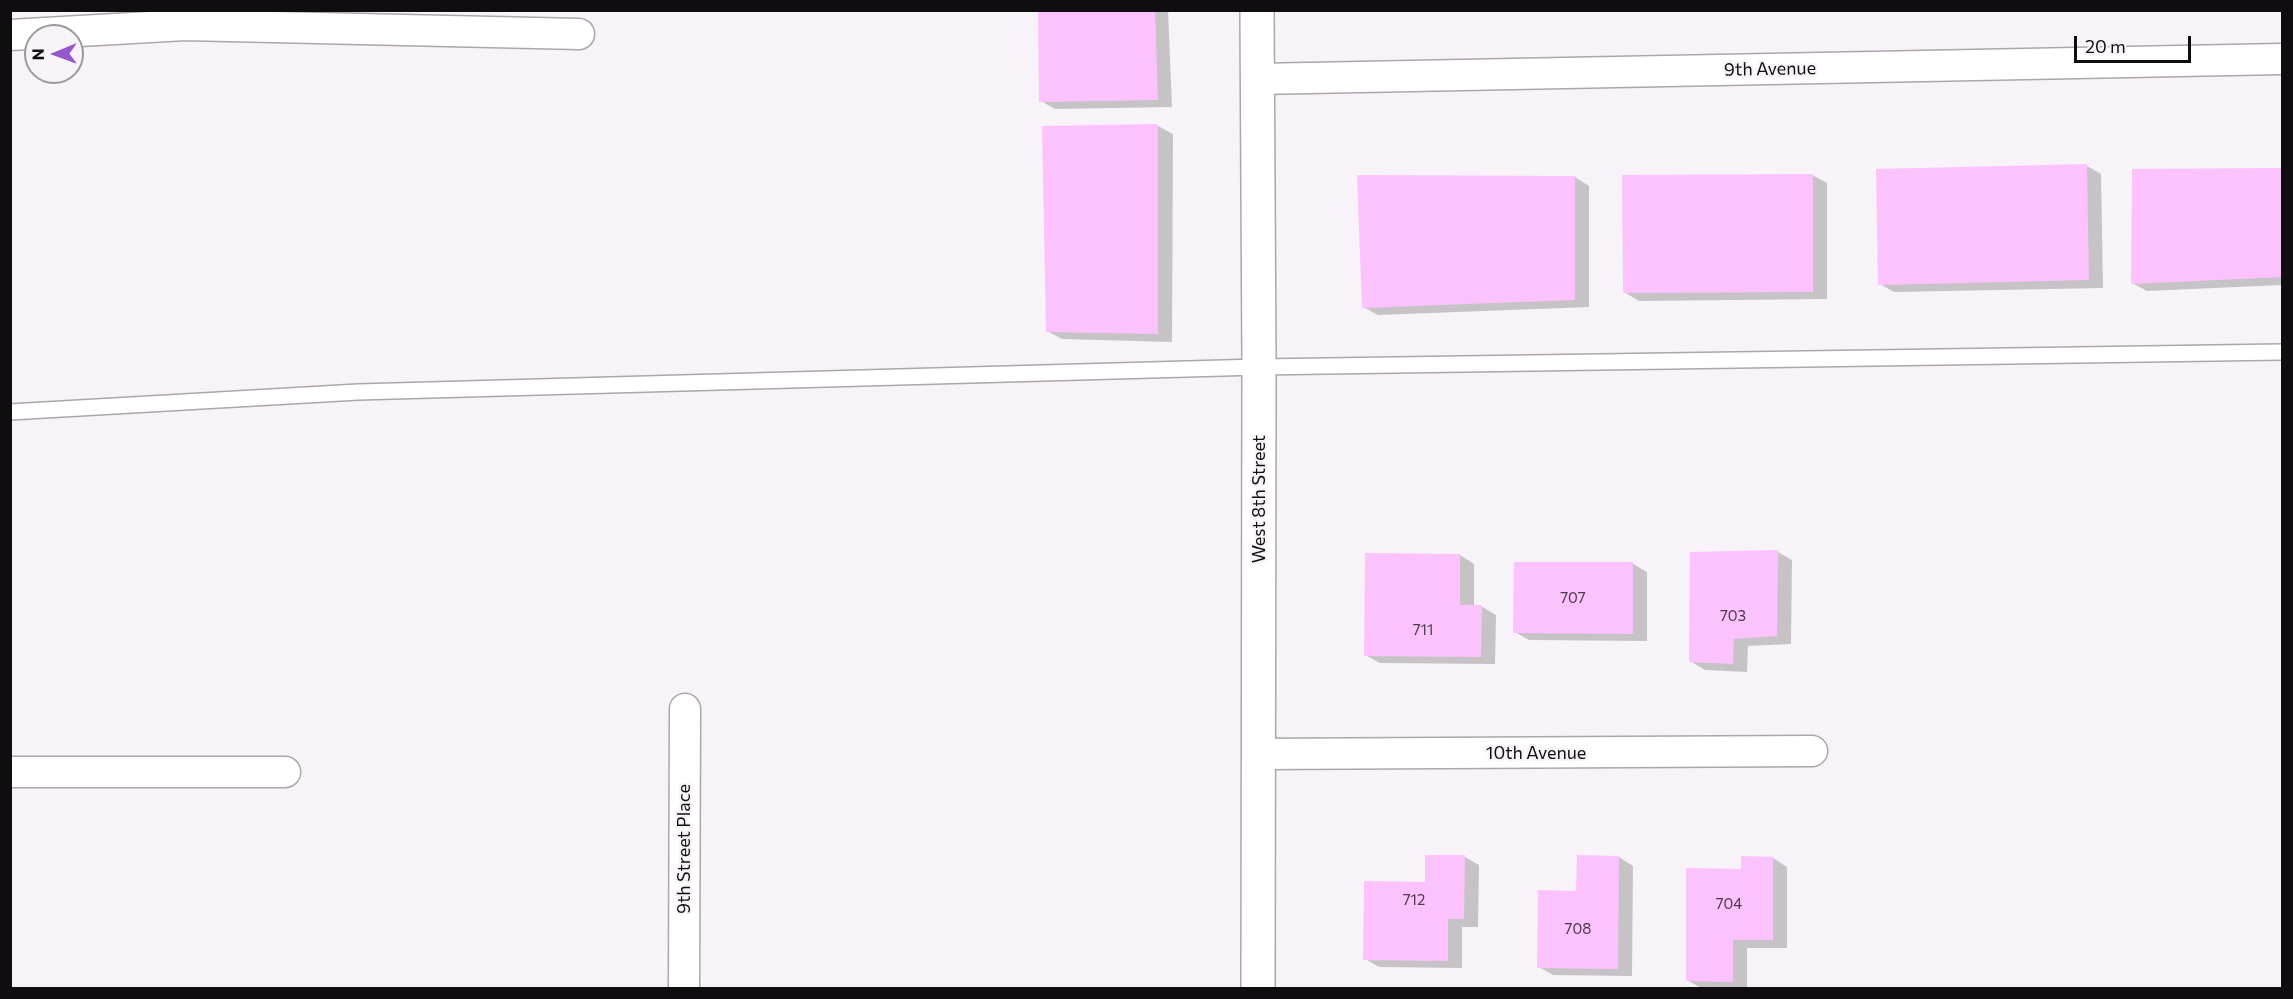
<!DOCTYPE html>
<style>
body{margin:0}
#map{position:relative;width:2293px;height:999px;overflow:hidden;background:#f8f3f8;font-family:Commissioner,sans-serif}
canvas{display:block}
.frame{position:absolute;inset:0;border:12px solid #0f0d0f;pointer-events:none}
.north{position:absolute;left:24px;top:24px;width:60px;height:60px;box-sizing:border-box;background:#f8f3f8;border:2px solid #9b979b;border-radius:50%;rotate:269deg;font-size:16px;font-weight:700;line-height:24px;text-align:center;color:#0f0d0f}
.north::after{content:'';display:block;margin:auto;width:21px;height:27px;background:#9757cc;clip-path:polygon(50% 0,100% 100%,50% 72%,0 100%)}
.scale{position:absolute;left:2074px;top:36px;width:117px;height:27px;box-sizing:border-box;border:3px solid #0f0d0f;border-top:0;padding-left:8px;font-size:18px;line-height:21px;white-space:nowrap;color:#0f0d0f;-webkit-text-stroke:4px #f8f3f8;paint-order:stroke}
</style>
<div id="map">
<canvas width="2293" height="999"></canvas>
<div class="frame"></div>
<div class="north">N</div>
<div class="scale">20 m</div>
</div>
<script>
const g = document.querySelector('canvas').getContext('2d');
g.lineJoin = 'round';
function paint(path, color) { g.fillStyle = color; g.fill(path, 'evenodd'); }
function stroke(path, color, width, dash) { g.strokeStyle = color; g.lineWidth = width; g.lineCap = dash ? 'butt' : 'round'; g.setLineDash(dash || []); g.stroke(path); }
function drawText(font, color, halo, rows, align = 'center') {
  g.font = font + ' Commissioner,sans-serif'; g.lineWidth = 4.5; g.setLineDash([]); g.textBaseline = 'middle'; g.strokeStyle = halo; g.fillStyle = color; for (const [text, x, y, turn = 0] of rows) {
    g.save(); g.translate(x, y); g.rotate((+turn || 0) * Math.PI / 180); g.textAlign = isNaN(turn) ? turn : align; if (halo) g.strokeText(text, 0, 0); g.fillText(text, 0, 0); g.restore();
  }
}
paint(new Path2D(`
 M1039,10H1168L1172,107L1055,109L1041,101Z
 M1158,126L1173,134L1172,342L1062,339L1047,331L1044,128Z
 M2087,166L2101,174L2103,288L1894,292L1880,284Z
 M2282,169V285L2147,291L2132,283L2133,170Z
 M1812,175L1827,183V299L1639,301L1624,292Z
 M1575,177L1589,186V307L1378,315L1363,307Z
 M1778,552L1792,560L1791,644L1748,646L1747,672L1705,670L1690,661Z
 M1460,555L1474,564V606H1481L1496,615L1495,664L1380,663L1365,655Z
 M1633,564L1647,572V641L1529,640L1515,632Z
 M1465,857L1479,865L1478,927H1462V968L1379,967L1365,959Z
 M1578,857H1619L1633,866L1632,976L1553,975L1539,967L1578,892Z
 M1773,858L1787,867V948H1747V988H1701L1687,980L1742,870Z`), '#0003');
paint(new Path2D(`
 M1038,10H1155L1158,100L1039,102Z
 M1158,124V334L1046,332L1042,126Z
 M2087,164L2089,280L1878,285L1876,169Z
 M2282,168V277L2131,284L2132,169Z
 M1813,174V292L1623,293L1622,175Z
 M1357,175L1575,176V300L1362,308Z
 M1778,550L1777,636L1734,639L1733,664L1689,662L1690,552Z
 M1365,553L1460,554V605H1482L1481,657L1364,656Z
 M1514,562H1633V634L1513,633Z
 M1425,855H1465L1464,919H1448V961L1363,960L1364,881L1425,882Z
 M1577,855L1619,856L1618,969L1537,968L1538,890L1576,891Z
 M1741,856L1773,857V940H1733V982L1686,981V868L1741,869Z`), '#fbc2fd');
const lane = new Path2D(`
 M10,412L358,392L1259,367L2282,352`);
const street = new Path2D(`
 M10,35L185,25L579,34
 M1257,79L2282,59
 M1259,754L1812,751
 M10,772H285
 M684,988L685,709`);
const secondary = new Path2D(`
 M1257,10L1259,367L1258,988`);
stroke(lane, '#aca6ac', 18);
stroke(street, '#aca6ac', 33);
stroke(secondary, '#aca6ac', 36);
stroke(lane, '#fff', 15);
stroke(street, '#fff', 30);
stroke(secondary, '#fff', 33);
drawText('15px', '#4a3a4a', null, [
 ["707",1573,598],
 ["703",1733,616],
 ["711",1423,630],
 ["712",1414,900],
 ["704",1729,904],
 ["708",1578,929]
]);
drawText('18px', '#0f0d0f', '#f8f3f8', [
 ["9th Avenue",1770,69,-1],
 ["West 8th Street",1259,499,-90],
 ["10th Avenue",1536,753],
 ["9th Street Place",684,849,-90]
]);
</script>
